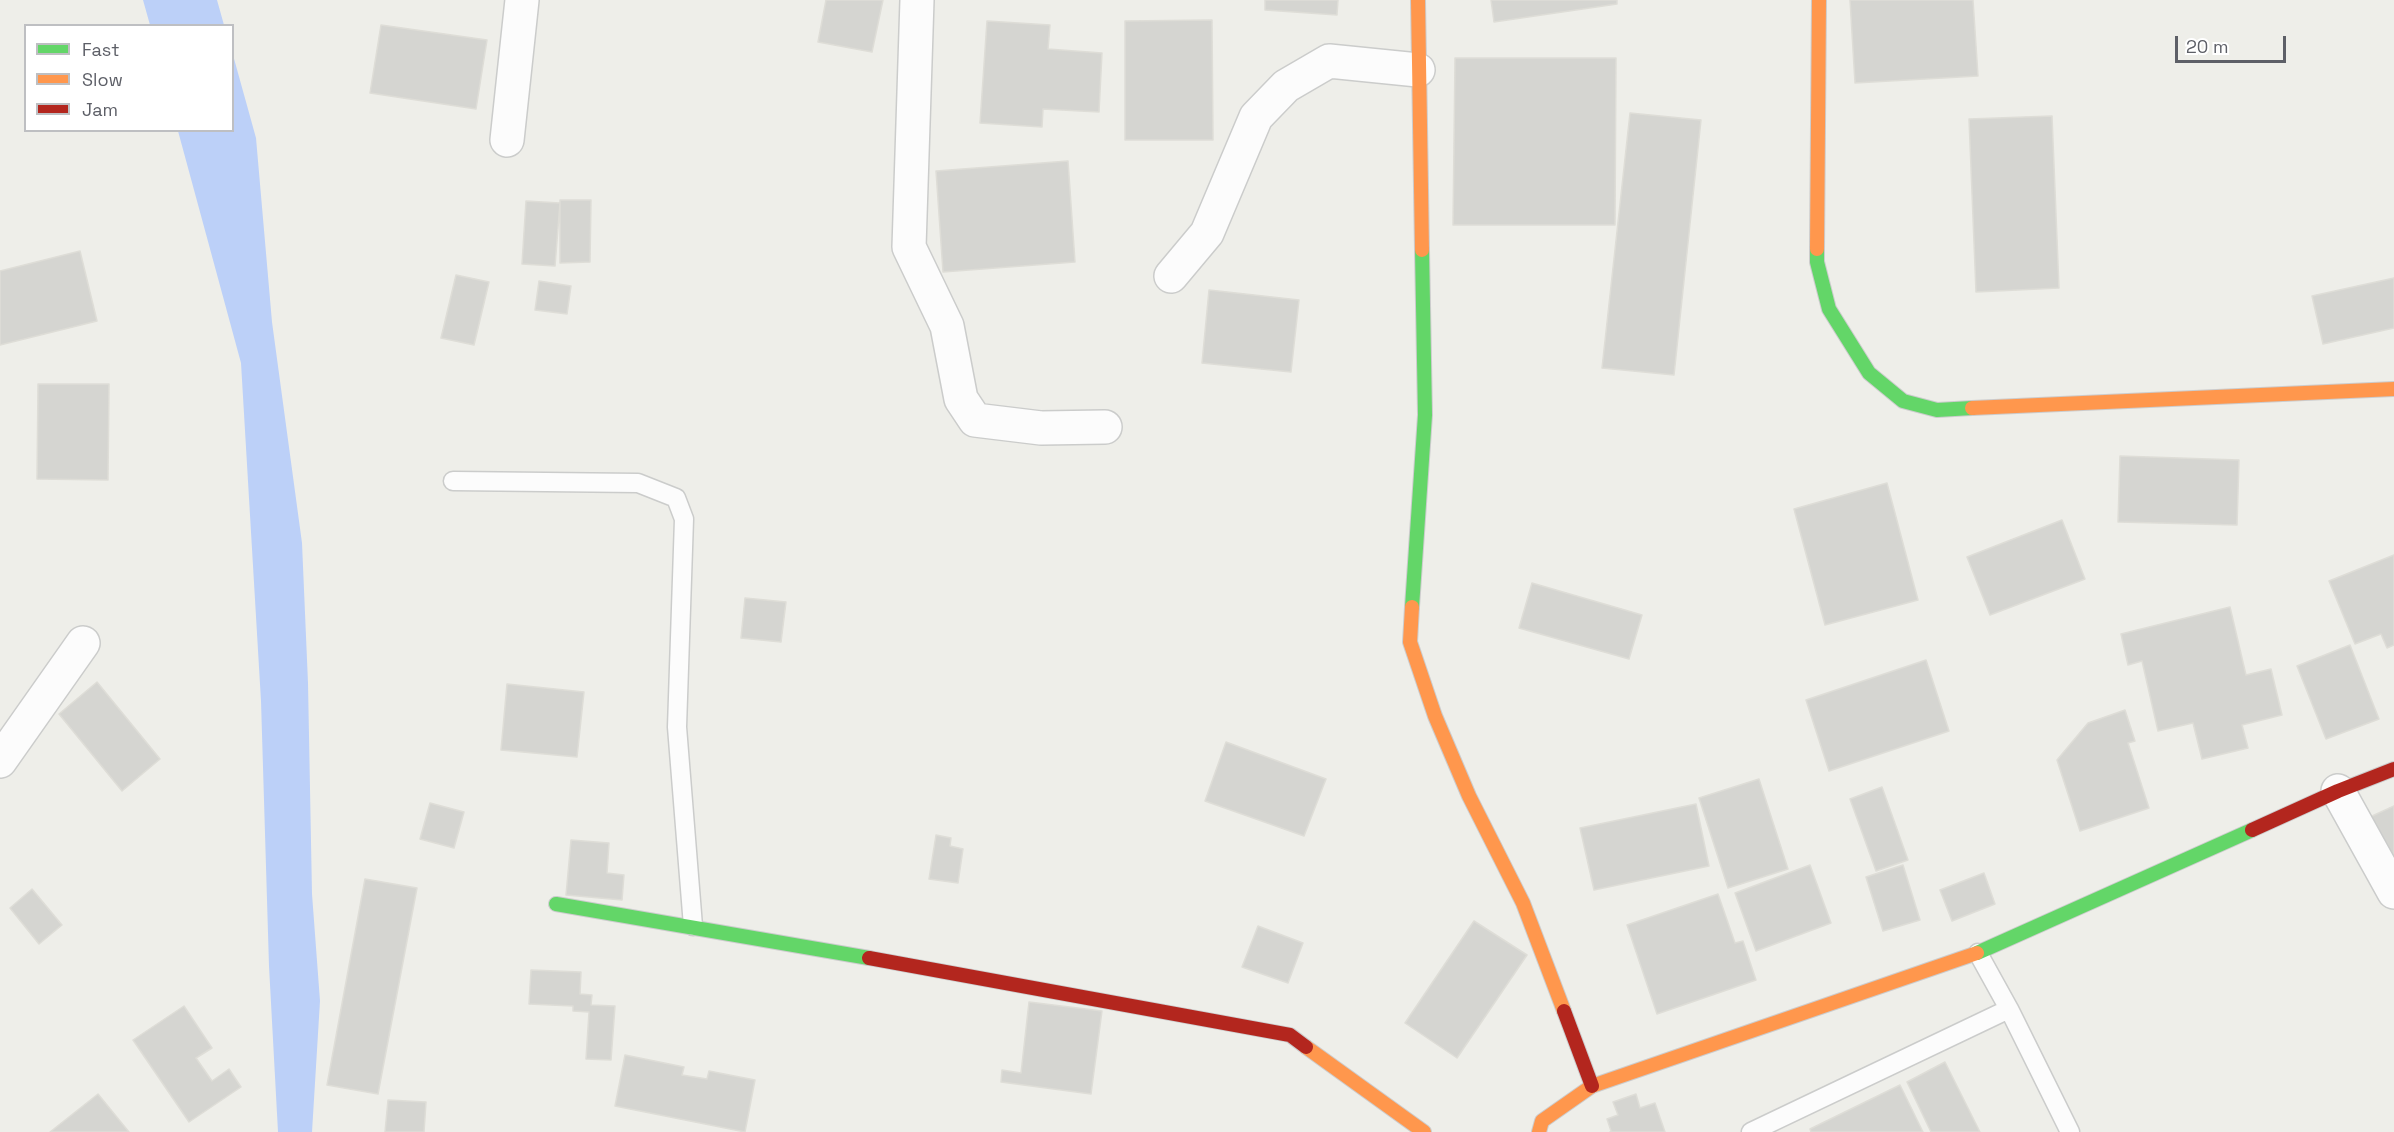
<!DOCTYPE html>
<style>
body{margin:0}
#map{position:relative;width:2394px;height:1132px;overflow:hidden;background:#eeeee9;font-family:"Space Grotesk",sans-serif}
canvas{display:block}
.legend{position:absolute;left:24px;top:24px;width:210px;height:108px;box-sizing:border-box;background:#fff;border:2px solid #bebfc2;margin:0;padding:8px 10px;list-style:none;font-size:18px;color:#5d5f67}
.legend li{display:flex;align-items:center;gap:12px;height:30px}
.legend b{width:30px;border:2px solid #bebfc2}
.scale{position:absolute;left:2175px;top:36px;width:111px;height:27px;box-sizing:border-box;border:3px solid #5d5f67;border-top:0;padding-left:8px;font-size:18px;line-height:21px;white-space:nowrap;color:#5d5f67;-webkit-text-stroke:4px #fff;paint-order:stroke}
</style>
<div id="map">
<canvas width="2394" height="1132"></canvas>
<ul class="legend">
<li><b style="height:8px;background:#63d668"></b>Fast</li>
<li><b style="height:8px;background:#ff974d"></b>Slow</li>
<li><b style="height:8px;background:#b3261e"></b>Jam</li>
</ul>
<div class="scale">20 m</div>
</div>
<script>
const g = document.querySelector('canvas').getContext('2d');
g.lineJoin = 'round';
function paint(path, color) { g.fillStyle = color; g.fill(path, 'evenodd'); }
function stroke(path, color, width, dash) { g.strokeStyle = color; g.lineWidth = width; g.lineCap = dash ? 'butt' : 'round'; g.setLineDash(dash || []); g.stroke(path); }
paint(new Path2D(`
 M143,0H217L224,25H150Z
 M233,55L256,138L272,322L302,543L308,683L312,894L320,1001L312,1132H278L269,966L261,701L241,363L178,131L232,130Z`), '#bcd0f8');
const building = new Path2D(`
 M826,0H883L872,52L818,42Z
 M1265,0H1338L1337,15L1265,10Z
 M1491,0H1617V4L1494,22Z
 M1850,0H1973L1978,76L1855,83Z
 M1212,20L1213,140H1125V21Z
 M987,21L1050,25L1048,49L1102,53L1099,112L1043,109L1042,127L980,123Z
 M381,25L487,40L476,109L370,93Z
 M1455,58H1616L1615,225H1453Z
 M1630,113L1701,120L1674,375L1602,368Z
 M2052,116L2059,288L1976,292L1969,119Z
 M1068,161L1075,262L943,272L936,171Z
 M560,200H591L590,262L560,263Z
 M526,201L560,203L555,266L522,264Z
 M80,251L97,321L0,345V271Z
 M456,275L489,282L474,345L441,338Z
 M2394,278V328L2323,344L2312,296Z
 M539,281L571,286L567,314L535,310Z
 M1209,290L1299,300L1291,372L1202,363Z
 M38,384H109L108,480L37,479Z
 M2120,456L2239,460L2237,525L2118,522Z
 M1887,483L1918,600L1825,625L1794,509Z
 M2062,520L2085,579L1990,615L1967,557Z
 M2394,555V645L2387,648L2381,634L2355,644L2329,581Z
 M1532,583L1642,615L1629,659L1519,628Z
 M745,598L786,602L781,642L741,638Z
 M2230,607L2246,675L2271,669L2282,715L2242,725L2248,748L2202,759L2193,723L2158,731L2142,661L2128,665L2121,634Z
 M2350,645L2379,719L2326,739L2297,666Z
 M1926,660L1949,731L1829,771L1806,700Z
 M97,682L160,759L122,791L59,714Z
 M507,684L584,692L577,757L501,750Z
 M2125,710L2135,741L2128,743L2149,808L2080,831L2057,760L2088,723Z
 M1226,742L1326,779L1304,836L1205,801Z
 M1759,779L1788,869L1728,888L1699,798Z
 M1882,787L1908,860L1876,871L1850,799Z
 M430,803L464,812L454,848L420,839Z
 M1696,804L1709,866L1594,890L1580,828Z
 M2394,806V872L2370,817Z
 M936,835L951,838L950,846L963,849L958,883L929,879Z
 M571,840L609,843L607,873L624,875L622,900L566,895Z
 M1810,865L1831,923L1756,951L1735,893Z
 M1903,865L1920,920L1883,931L1866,877Z
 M1984,873L1995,904L1952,921L1940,890Z
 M365,879L417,888L378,1094L327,1085Z
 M32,889L62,925L39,944L10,908Z
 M1718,894L1735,943L1743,941L1756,980L1657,1014L1627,925Z
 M1474,921L1527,955L1457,1058L1405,1023Z
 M1258,926L1303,943L1288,983L1242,967Z
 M531,970L581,972L580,994L592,995L591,1005L615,1006L611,1060L586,1059L589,1012L573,1011V1006L529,1004Z
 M1029,1002L1102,1011L1091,1094L1001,1082L1002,1070L1021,1073Z
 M184,1006L212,1048L196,1058L212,1081L229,1069L241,1087L189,1122L133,1040Z
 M625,1055L684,1067L682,1075L707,1079L709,1071L755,1080L745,1132L615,1106Z
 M1945,1062L1980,1132H1931L1907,1082Z
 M1900,1085L1923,1132H1811L1810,1129Z
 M98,1094L129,1132H50Z
 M1636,1094L1640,1108L1655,1103L1665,1132H1610L1611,1131L1607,1119L1618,1115L1613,1102Z
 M388,1100L426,1102L424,1132H385Z`);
paint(building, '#d5d5d1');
stroke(building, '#deddd7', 1.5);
const lane = new Path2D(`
 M453,481L638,483L676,498L684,519L677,727L693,926
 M1978,953L2009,1009L2070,1132
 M1751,1132L2009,1009`);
const street = new Path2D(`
 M917,0L909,247L947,326L961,399L975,420L1041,428L1105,427
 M507,140L522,0
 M1171,276L1207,233L1256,117L1286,86L1329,61L1418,70
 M0,761L83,643
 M2338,791L2394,892`);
const fast = new Path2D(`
 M1817,249V262L1829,309L1869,373L1903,401L1937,410L1972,408
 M1412,607L1425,415L1422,250
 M556,904L869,958
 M1977,953L2252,830`);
const slow = new Path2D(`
 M1418,0L1422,250
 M1817,249L1819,0
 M1972,408L2394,389
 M1412,607L1410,642L1435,716L1469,796L1523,903L1564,1011
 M1306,1047L1424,1132
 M1539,1132L1542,1121L1592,1086L1977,953`);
const jam = new Path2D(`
 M2252,830L2338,791L2394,769
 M869,958L1290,1035L1306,1047
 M1564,1011L1592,1086`);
stroke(lane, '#cbcccb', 21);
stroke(street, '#cbcccb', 36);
stroke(fast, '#cccccd', 16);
stroke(slow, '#cccccd', 16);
stroke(jam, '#cccccd', 16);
stroke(lane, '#fcfcfc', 18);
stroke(street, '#fcfcfc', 33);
stroke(fast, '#63d668', 14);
stroke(slow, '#ff974d', 14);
stroke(jam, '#b3261e', 14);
</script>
